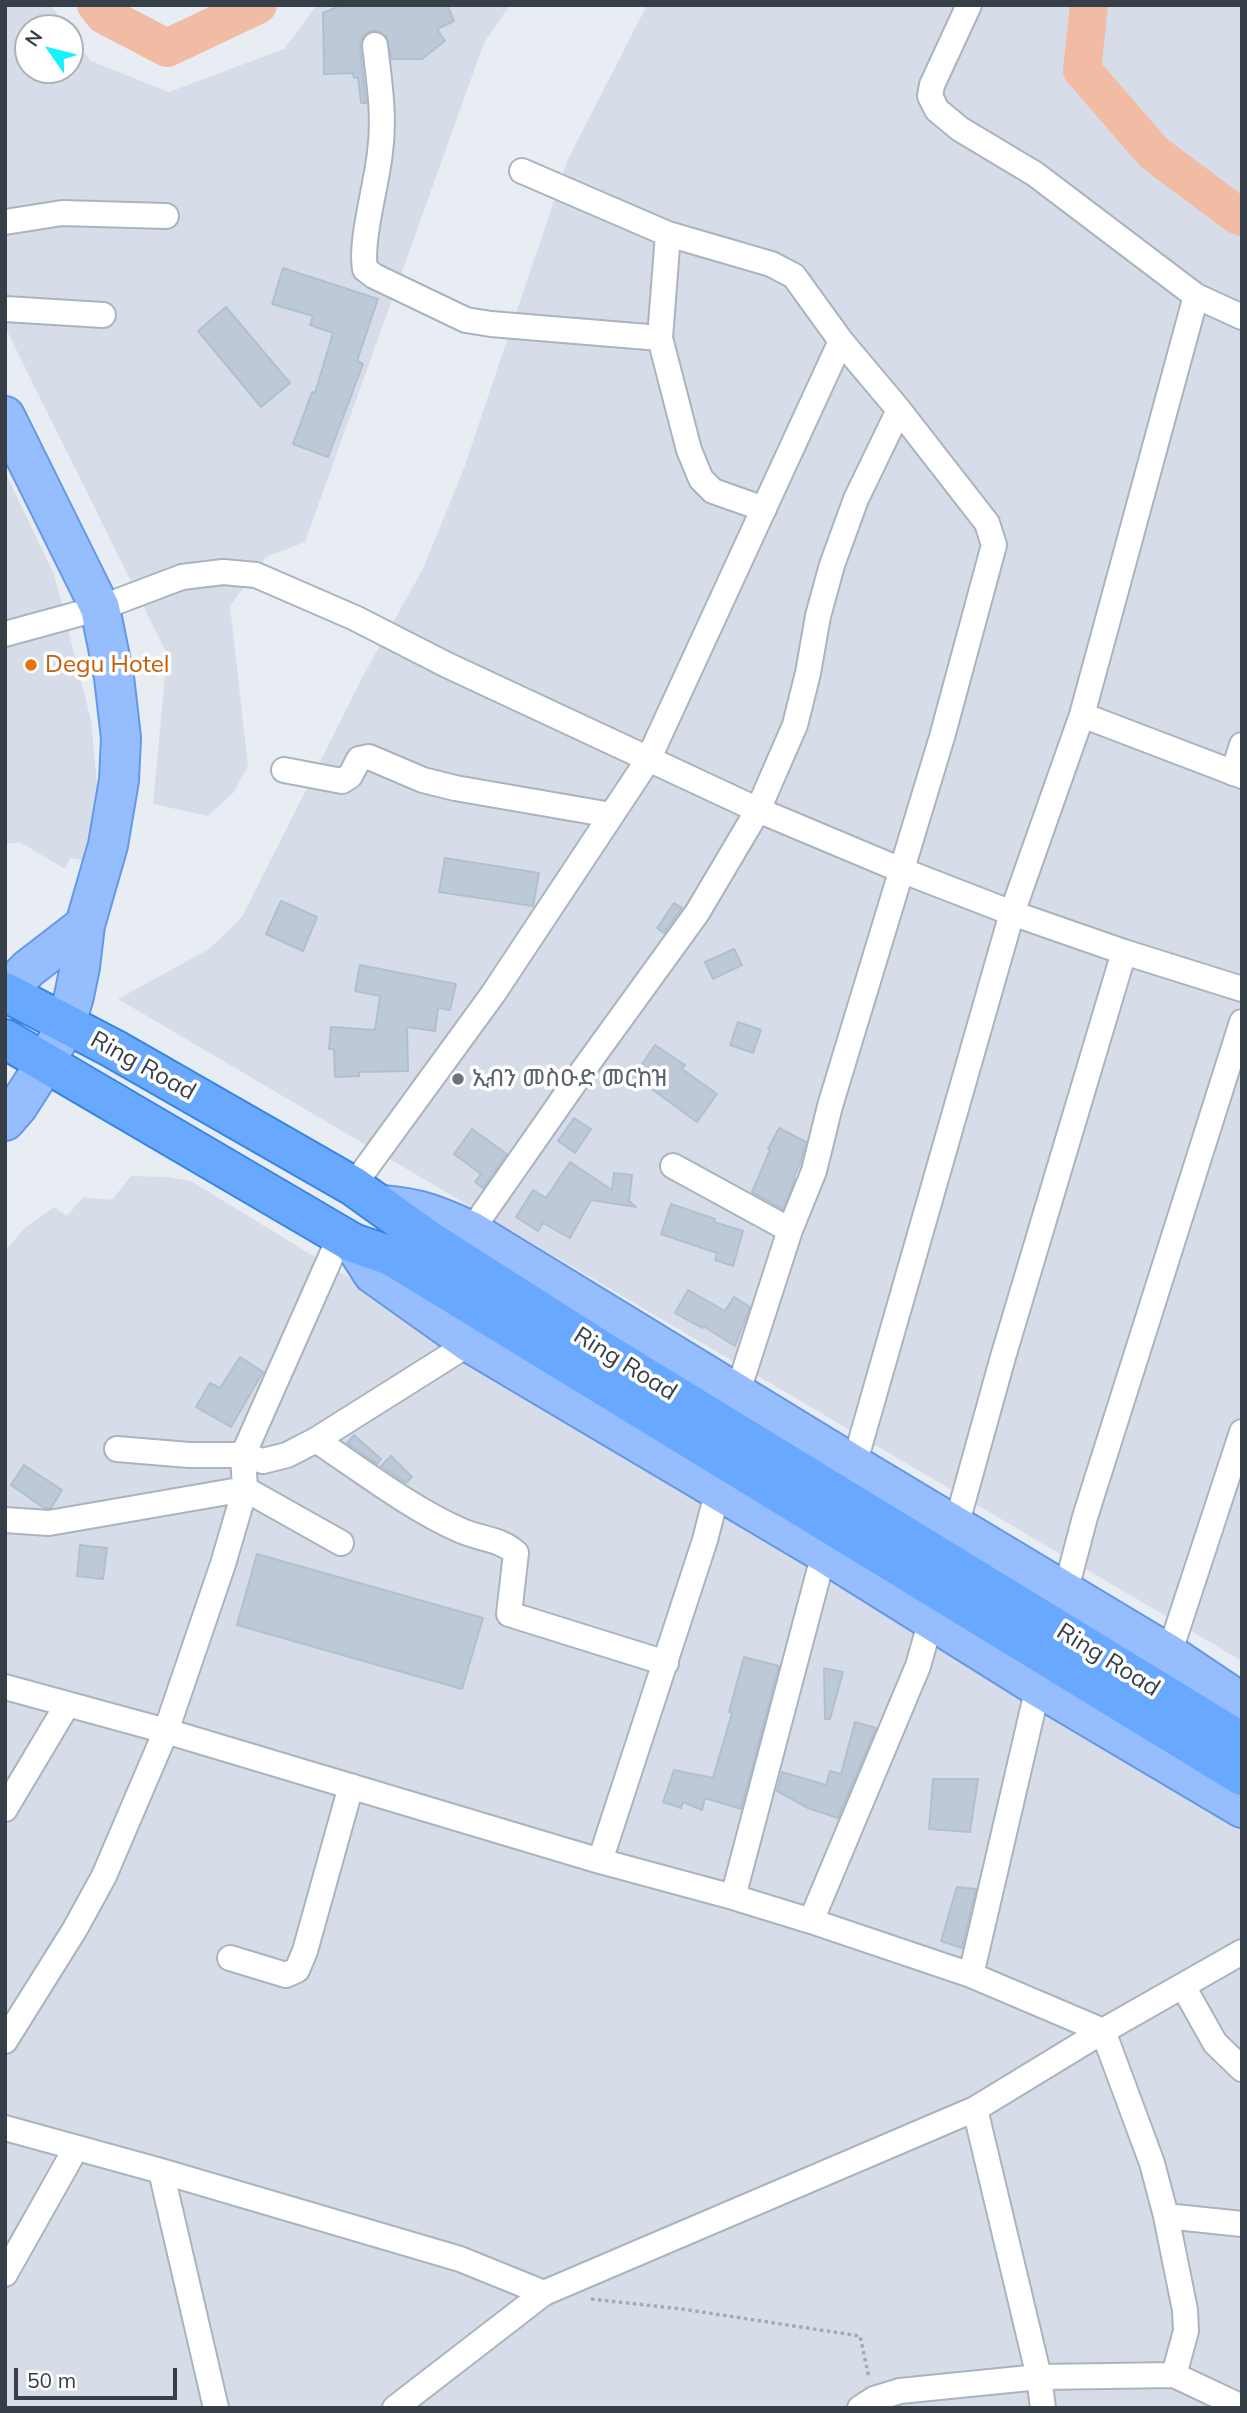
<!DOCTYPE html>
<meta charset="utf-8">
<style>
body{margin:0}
#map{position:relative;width:1247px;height:2413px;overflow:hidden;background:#e8edf4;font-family:Mulish,sans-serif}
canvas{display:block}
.frame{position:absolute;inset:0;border:7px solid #363f47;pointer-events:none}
.north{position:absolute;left:14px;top:14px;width:70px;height:70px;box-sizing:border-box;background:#fff;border:2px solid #afb2b5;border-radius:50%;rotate:305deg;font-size:19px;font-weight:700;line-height:28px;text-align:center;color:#363f47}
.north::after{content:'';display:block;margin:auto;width:24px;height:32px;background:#16f1fd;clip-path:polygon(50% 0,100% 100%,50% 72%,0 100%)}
.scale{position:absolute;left:14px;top:2368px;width:163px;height:32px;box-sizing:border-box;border:4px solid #363f47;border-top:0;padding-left:9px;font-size:21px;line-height:24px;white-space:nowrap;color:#363f47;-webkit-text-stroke:5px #fff;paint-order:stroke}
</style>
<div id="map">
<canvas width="1247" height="2413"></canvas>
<div class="frame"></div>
<div class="north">N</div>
<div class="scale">50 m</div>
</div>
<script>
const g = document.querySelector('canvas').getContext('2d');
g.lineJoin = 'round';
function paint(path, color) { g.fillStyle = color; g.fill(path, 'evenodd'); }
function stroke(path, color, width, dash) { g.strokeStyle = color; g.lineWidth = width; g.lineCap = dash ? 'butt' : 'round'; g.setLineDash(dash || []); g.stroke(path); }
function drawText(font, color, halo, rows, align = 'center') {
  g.font = font + ' Mulish,"Noto Sans Ethiopic",sans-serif'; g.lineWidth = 7; g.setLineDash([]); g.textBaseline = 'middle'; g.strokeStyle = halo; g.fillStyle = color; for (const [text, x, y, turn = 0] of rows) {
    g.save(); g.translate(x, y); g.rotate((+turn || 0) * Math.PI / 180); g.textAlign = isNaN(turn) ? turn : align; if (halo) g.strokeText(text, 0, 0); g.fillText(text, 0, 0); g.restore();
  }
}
paint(new Path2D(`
 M5,5H51L67,28H28V70H70V32L91,61L169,92L284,49L317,5H510L484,43L305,542L266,557L230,606L248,766L233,793L208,816L153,804L167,654L5,327Z
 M647,5H1242V1661L118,999L209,949L242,917L364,674L423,569L464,468L568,159Z
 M5,472L54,574L91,720L98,795L89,861L70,858L65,869L20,842L5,844Z
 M131,1176L168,1177L191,1181L1242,1825V2408H5V1251L26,1227L54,1207L67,1216L83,1197L112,1200Z`), '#d6dde8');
stroke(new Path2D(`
 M96,5L104,15L167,48L258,5
 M1089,5L1082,70L1154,153L1237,215L1242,217`), '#f2bba3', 38);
const building = new Path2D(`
 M342,5H447L454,21L437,29L445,41L422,59H392L386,36L374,30L366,34L361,40L360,47L366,103H361L358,77L354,78L353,73L324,74L323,13Z
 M283,268L378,299L357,361L363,364L328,457L293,444L312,392L315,393L333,333L310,325L313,316L272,304Z
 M226,307L290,383L261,407L198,331Z
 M445,858L539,873L533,906L439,892Z
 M281,901L317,917L303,951L266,934Z
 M674,903L682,908L664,933L657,928Z
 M734,949L742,965L713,979L705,962Z
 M360,965L456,984L450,1010L438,1008L435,1031L407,1027L408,1071L359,1072V1076L335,1077L334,1049H329L331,1027L375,1030L380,996L355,991Z
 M738,1022L761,1030L753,1053L730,1045Z
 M655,1045L685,1065L682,1069L717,1094L697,1122L634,1076Z
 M574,1118L591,1129L575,1153L558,1141Z
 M779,1128L806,1142L800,1164L793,1178L795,1179L783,1209L752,1192L770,1150L768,1149Z
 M472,1129L507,1154L483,1188L475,1182L481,1174L454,1154Z
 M570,1162L612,1190L614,1173L632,1175L629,1201L636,1207L591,1200L570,1238L543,1223L538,1231L516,1217L533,1190L546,1198Z
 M671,1204L715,1219L714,1222L743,1231L733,1266L715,1260L717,1253L661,1234Z
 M688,1290L725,1311L734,1297L750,1307L735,1346L703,1326L702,1328L675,1313Z
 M240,1357L263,1372L231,1427L196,1407L210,1383L220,1388Z
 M354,1435L381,1459L377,1464L347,1443Z
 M391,1456L412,1477L406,1483L381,1466Z
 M24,1465L62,1490L51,1508H44L11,1485Z
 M80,1545L107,1548L103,1579L77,1576Z
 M257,1554L483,1618L462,1689L237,1625Z
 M744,1657L779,1666L741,1809L705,1798L702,1810L683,1802L681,1808L663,1802L674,1770L713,1778L732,1713L729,1712Z
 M824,1668L843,1672L830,1719H825Z
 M855,1722L876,1728L838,1818L808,1808L777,1791L782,1772L826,1785L830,1771L841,1774Z
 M933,1779H978L970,1832L929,1829Z
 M957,1887L976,1889L962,1948L941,1941Z`);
paint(building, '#bdc9d6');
stroke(building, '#b0c0d1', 2);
const street = new Path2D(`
 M969,5L932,85L930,96L937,110L960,129L1035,174L1196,296L1242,317
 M375,45C379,81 385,116 380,152C377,184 360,240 365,269L374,276L466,320L491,324L660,338
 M522,171L668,234L771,264L794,276L841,341L899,410L987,523L994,545L942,737L830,1106L814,1171L790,1230L737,1394
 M5,222L62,213L166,216
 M668,234L660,338L689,450L701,479L713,491L764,509
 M5,309L103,315
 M5,634L100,608L182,577L223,572L256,575L355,618L447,665L758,810L901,870L1012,913L1124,952L1242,989
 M1082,715L1242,776
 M284,770L342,781L350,776L359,759L369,757L423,780L455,788L611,815
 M1233,773L1242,745
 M673,1166L790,1230
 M353,1186L493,994L648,760L841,341
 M471,1231L584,1069L697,913L758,810L795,725L808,673L818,616L832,565L856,499L899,410
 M316,1440C361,1470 413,1510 462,1531C481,1539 501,1539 516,1553L509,1614L666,1663
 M117,1449L189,1455H243L263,1461L287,1455L316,1440L470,1343
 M854,1465L1012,913L1082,715L1196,296
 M5,1520L49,1523L245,1489L341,1543
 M956,1526L1003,1357L1124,952
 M1065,1593L1085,1517L1242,1022
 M1169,1654L1242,1432
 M5,1687L166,1731L223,1564L245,1489L243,1455L341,1234
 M5,1809L67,1705
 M600,1861L705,1540L718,1489
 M733,1897L824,1553
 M811,1921L918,1666L931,1620
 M230,1958L286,1975L297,1970L305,1951L351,1786
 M971,1975L1038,1687
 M1183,1986L1215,2043L1242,2069
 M5,2041L75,1929L104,1876L166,1731L600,1861L733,1897L811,1921L971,1975L1103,2031L1152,2163L1166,2216L1185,2310L1186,2331L1174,2375L1242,2407
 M5,2128L161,2171L460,2259L544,2293
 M161,2171L216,2408
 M1166,2216L1242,2224
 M5,2274L76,2148
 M395,2408L544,2293L975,2109L1103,2031L1242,1952
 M860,2408L874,2399L900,2391L1039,2377L975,2109
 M1043,2408L1039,2377L1174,2375`);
const primary = new Path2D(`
 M5,416L100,608L114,677L121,738L119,780L108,845L85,925L80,967L74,996L66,1024L45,1064L18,1106L5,1121
 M5,993L28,969L85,925
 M382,1205C419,1208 437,1215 471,1231L854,1465L1169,1654L1242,1703
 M353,1243L373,1274L470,1343L824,1553L1038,1687L1242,1808`);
const highway = new Path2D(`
 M5,992L114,1049L353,1186L427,1239L601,1350L1242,1742
 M5,1039L353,1243L391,1256L1242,1776`);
stroke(street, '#aab4c0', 28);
stroke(primary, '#6498e6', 42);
stroke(highway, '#3685e0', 42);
stroke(new Path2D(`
 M591,2299L682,2309L860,2336L869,2378`), '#9bacc2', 3.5, [3.5, 3.5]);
stroke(street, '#fff', 24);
stroke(primary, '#96beff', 38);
stroke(highway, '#68a9ff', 38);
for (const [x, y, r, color] of [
 [31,665,7,"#e8710a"],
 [458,1079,7,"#6b7280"]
]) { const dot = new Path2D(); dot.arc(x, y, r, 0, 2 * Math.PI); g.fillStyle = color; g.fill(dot); stroke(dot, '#fff', 2.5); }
drawText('24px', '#c56008', '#fff', [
 ["Degu Hotel",45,665]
], 'left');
drawText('24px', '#363f47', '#fff', [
 ["Ring Road",143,1066,29],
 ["Ring Road",625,1364,32],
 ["Ring Road",1108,1660,32]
]);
drawText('24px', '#5b616d', '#fff', [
 ["ኢብን መስዑድ መርከዝ",472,1079]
], 'left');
</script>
